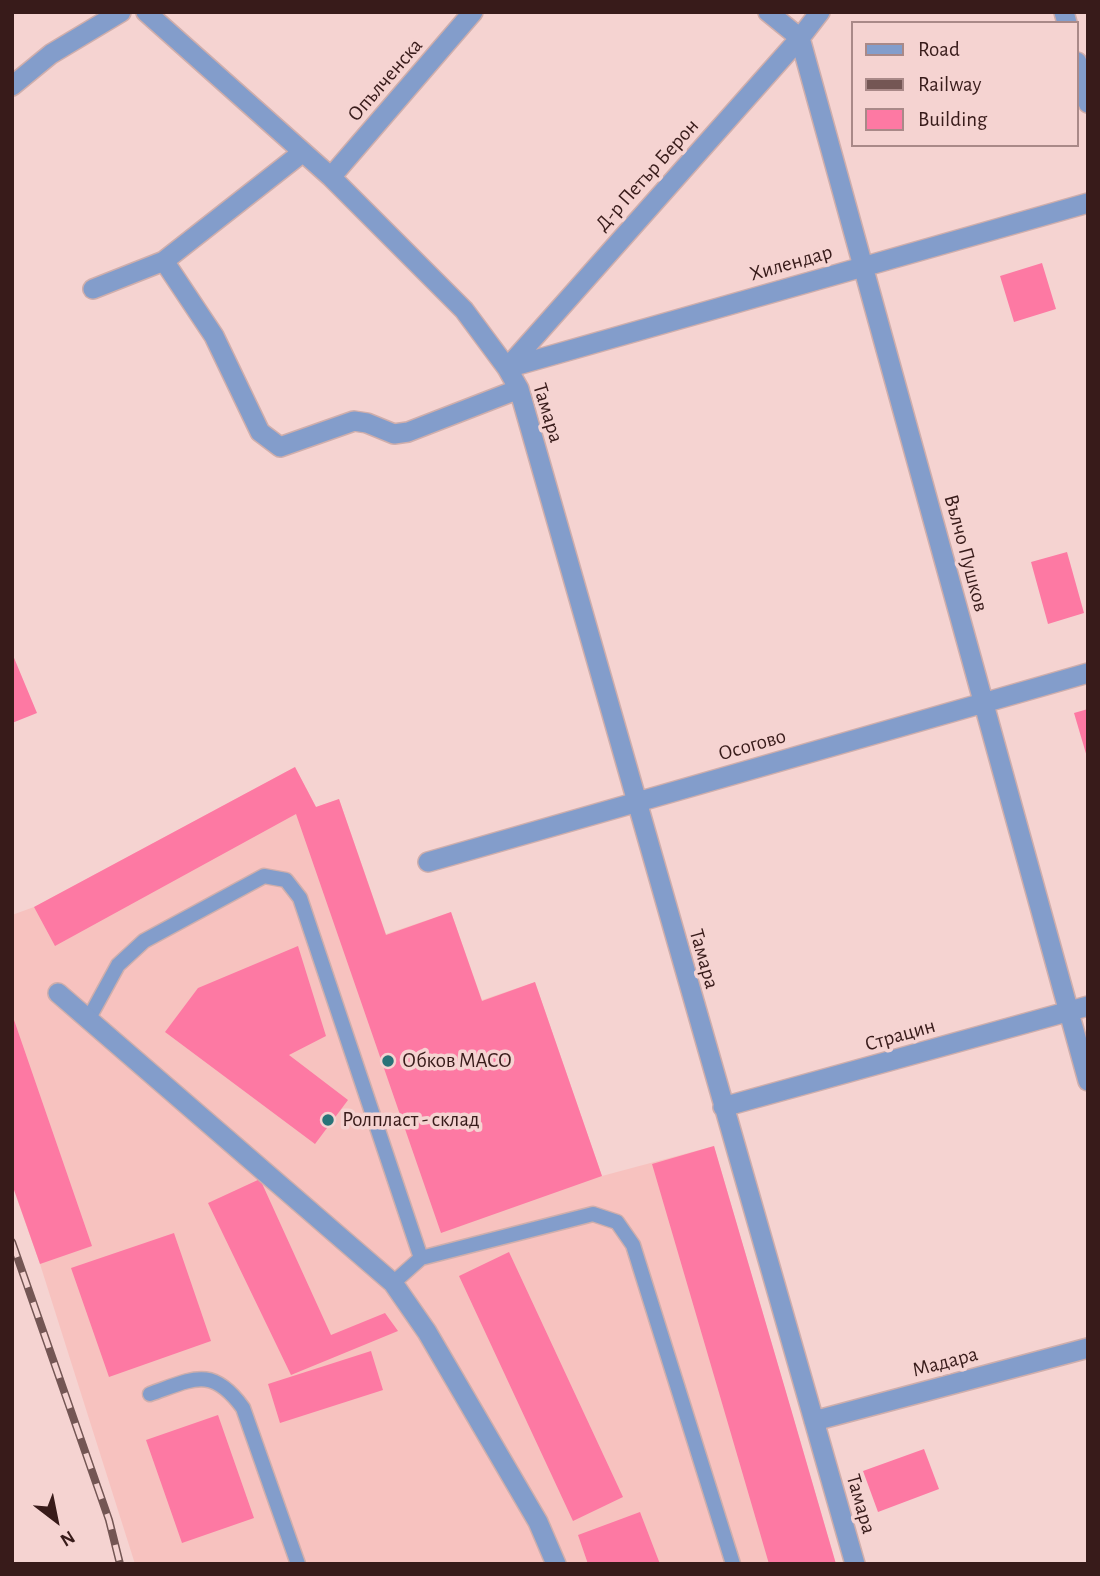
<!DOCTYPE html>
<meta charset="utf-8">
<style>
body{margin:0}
#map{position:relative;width:1100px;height:1576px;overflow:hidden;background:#f5d3d1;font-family:"Alegreya Sans",sans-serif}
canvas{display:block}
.frame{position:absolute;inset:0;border:14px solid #381b1a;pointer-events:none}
.legend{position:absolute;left:851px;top:21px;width:228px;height:126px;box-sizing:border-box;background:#f5d3d1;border:2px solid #a98988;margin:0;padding:9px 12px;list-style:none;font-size:21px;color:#381b1a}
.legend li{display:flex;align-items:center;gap:14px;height:35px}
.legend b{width:35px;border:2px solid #a98988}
.north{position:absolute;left:21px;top:1485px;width:70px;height:70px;-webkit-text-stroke:5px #f5d3d1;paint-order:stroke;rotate:148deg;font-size:19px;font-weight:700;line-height:28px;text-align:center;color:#381b1a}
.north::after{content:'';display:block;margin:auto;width:24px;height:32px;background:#381b1a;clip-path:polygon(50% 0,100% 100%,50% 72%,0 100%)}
</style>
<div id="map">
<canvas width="1100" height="1576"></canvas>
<div class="frame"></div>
<ul class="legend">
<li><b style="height:9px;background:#839dcb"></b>Road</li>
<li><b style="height:9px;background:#745654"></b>Railway</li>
<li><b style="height:19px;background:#fd79a3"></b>Building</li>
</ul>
<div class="north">N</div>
</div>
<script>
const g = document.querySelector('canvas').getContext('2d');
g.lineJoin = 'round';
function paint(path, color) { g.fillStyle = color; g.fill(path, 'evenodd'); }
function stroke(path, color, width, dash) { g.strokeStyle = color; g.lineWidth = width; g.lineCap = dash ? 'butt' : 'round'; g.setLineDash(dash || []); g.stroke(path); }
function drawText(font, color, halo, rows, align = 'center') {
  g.font = font + ' "Alegreya Sans",sans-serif'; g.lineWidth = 7; g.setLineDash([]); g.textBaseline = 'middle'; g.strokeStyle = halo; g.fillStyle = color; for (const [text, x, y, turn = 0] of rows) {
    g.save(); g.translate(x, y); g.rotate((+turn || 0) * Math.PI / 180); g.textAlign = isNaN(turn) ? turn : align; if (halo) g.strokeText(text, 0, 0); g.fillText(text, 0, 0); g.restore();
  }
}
paint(new Path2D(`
 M295,767L316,807L339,799L386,934L451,912L482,1000L535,982L602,1176L714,1146L836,1564H135L40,1264L12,1185V915L34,907Z`), '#f7c2bf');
paint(new Path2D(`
 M1042,263L1056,309L1014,322L1000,276Z
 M1067,552L1084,613L1048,624L1031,562Z
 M12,653L37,713L12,723Z
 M1088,709V757H1087L1074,713Z
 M295,767L316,807L339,799L386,935L451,912L482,1001L535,982L602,1176L441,1233L296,814L55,946L34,907Z
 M298,946L326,1036L289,1055L348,1100L315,1144L165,1032L198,988Z
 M13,1017L92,1246L40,1264L12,1184Z
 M714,1146L791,1409L836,1564H769L729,1427L652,1164Z
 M260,1179L331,1335L385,1313L398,1331L291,1375L208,1203Z
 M174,1233L211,1341L109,1377L71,1268Z
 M509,1252L623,1497L573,1521L459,1276Z
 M371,1351L383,1390L280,1423L268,1384Z
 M218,1415L254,1518L182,1543L146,1440Z
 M924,1449L939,1489L878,1512L863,1471Z
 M640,1512L660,1564H588L578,1535Z`), '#fd79a3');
const service = new Path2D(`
 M89,1018L118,965L144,941L264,876L286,880L300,898L421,1258
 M393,1283L421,1258L593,1214L617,1222L633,1245L733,1564
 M150,1394C193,1379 212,1365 243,1408L298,1564`);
const minor = new Path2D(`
 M146,12L331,177L464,310L507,368L519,389L855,1564
 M768,12L800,38L1088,1081
 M1064,12L1067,23
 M1077,62L1088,103
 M12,86L51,54L121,12
 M331,177L473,12
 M164,261L214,336L260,432L280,447L354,421L367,423L394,434L408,432L519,389
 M93,289L164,261L303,152
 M507,368L1088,203
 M507,368L800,38L820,12
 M428,862L1088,673
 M58,993L393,1283L427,1332L538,1522L556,1564
 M723,1107L1088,1006
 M814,1421L1088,1348`);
stroke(service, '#cfaeac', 17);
stroke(minor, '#cfaeac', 22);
stroke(service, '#839dcb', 14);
stroke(minor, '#839dcb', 19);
const rail = new Path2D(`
 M12,1242L109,1520L120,1564`);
stroke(rail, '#745654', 8);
stroke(rail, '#f5d3d1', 5, [16]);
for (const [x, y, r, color] of [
 [388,1061,7,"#297378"],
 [328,1120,7,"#297378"]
]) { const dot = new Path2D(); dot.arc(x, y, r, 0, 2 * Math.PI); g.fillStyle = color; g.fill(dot); stroke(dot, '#f5d3d1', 2.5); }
drawText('21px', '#381b1a', '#f5d3d1', [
 ["Опълченска",385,80,-49],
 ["Д-р Петър Берон",647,175,-48],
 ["Хилендар",791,263,-16],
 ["Тамара",548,413,73],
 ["Вълчо Пушков",966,553,75],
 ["Осогово",752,745,-16],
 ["Тамара",704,959,74],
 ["Страцин",900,1035,-16],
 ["Мадара",945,1362,-15],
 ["Тамара",861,1504,74]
]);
drawText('21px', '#381b1a', '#f5d3d1', [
 ["Обков MACO",402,1061],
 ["Ролпласт - склад",342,1120]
], 'left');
</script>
